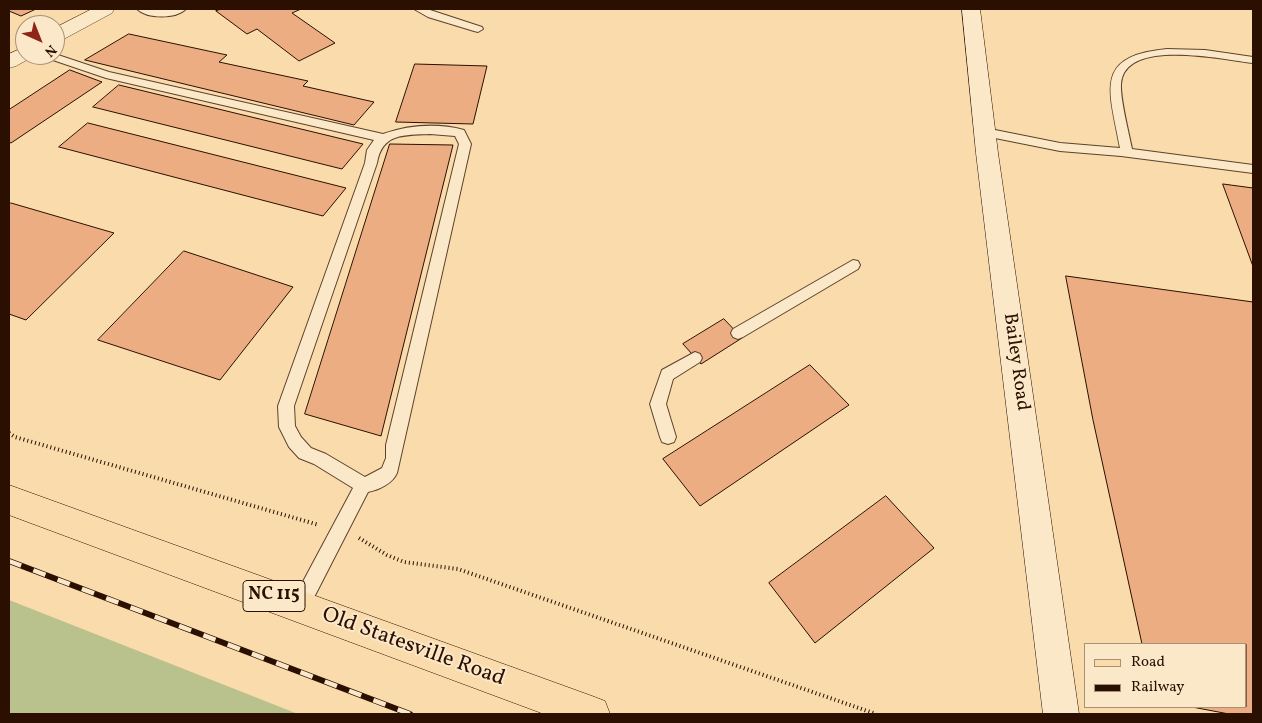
<!DOCTYPE html>
<style>
body{margin:0}
#map{position:relative;width:1262px;height:723px;overflow:hidden;background:#f9dbac;font-family:Vollkorn,serif}
canvas{display:block}
.frame{position:absolute;inset:0;border:10px solid #2b0f00;pointer-events:none}
.legend{position:absolute;left:1084px;top:643px;width:162px;height:65px;box-sizing:border-box;background:#fbe8c9;border:1px solid #a89179;margin:0;padding:6px 9px;list-style:none;font-size:15px;color:#2b0f00}
.legend li{display:flex;align-items:center;gap:10px;height:25px}
.legend b{width:25px;border:1px solid #a89179}
.north{position:absolute;left:15px;top:15px;width:50px;height:50px;box-sizing:border-box;background:#fbe8c9;border:1px solid #a89179;border-radius:50%;rotate:136deg;font-size:14px;font-weight:700;line-height:20px;text-align:center;color:#2b0f00}
.north::after{content:'';display:block;margin:auto;width:18px;height:22px;background:#8f2418;clip-path:polygon(50% 0,100% 100%,50% 72%,0 100%)}
</style>
<div id="map">
<canvas width="1262" height="723"></canvas>
<div class="frame"></div>
<ul class="legend">
<li><b style="height:6px;background:#f9dbac"></b>Road</li>
<li><b style="height:6px;background:#2b0f00"></b>Railway</li>
</ul>
<div class="north">N</div>
</div>
<script>
const g = document.querySelector('canvas').getContext('2d');
g.lineJoin = 'round';
function paint(path, color) { g.fillStyle = color; g.fill(path, 'evenodd'); }
function stroke(path, color, width, dash) { g.strokeStyle = color; g.lineWidth = width; g.lineCap = dash ? 'butt' : 'round'; g.setLineDash(dash || []); g.stroke(path); }
function drawText(font, color, halo, rows, align = 'center') {
  g.font = font + ' Vollkorn,serif'; g.lineWidth = 4; g.setLineDash([]); g.textBaseline = 'middle'; g.strokeStyle = halo; g.fillStyle = color; for (const [text, x, y, turn = 0] of rows) {
    g.save(); g.translate(x, y); g.rotate((+turn || 0) * Math.PI / 180); g.textAlign = isNaN(turn) ? turn : align; if (halo) g.strokeText(text, 0, 0); g.fillText(text, 0, 0); g.restore();
  }
}
paint(new Path2D(`
 M9,600L298,714H9Z`), '#b9c18d');
const building = new Path2D(`
 M9,9H36L21,16L9,11Z
 M222,9H301L292,13L335,43L299,61L257,29L247,34L216,11Z
 M129,34L227,55L219,62L308,81L303,86L374,102L354,125L85,60Z
 M415,64L487,66L473,124L396,122Z
 M70,70L102,82L11,143L9,142V110Z
 M119,85L363,144L342,169L93,107Z
 M88,123L346,188L323,216L59,147Z
 M390,144L453,145L381,436L305,414Z
 M1223,184L1253,188V266Z
 M11,203L114,233L26,320L9,314V205Z
 M184,251L293,287L220,380L98,340Z
 M1066,276L1253,302V714H1229L1192,707H1246V644H1142L1093,420Z
 M724,319L742,338L701,364L683,344Z
 M810,365L849,405L700,506L663,459Z
 M886,496L934,548L815,643L769,583Z`);
paint(building, '#ecad83');
stroke(building, '#2b0f00', 1);
const lane = new Path2D(`
 M137,9H186C176,19 147,19 137,9Z
 M414,9H427L482,27L483,29L478,32L474,31L428,17Z
 M1167,49L1205,50L1253,57V63C1224,60 1124,37 1121,84C1120,99 1129,133 1132,149L1253,165V173L1121,156L1060,151L985,136L979,132L985,128L1060,143L1120,148C1110,91 1092,56 1167,49Z
 M55,54L109,72L383,134C409,125 438,123 464,130L471,144L397,473C393,483 379,490 368,492L306,613L299,615L292,613L290,606L353,488L314,464L299,458L289,447L279,427L278,406L365,163L367,150L374,140L106,78L44,57L43,55ZM430,134L455,136L459,144L386,445V458L382,468L365,477L326,454L311,448L301,437L295,426L294,406L377,163C382,133 404,135 430,134Z
 M853,260L858,261L860,265L858,269L743,337L738,339L733,337L731,333L733,329Z
 M695,352L700,354L702,358L700,362L673,379L666,404L676,437L674,442L668,444L662,442L660,437L650,404L662,370Z`);
const street = new Path2D(`
 M92,9H114L112,13L62,40L55,42V28Z
 M25,47V55H33L32,57L16,66L9,68V54Z`);
const secondary = new Path2D(`
 M962,9H980L998,153L1079,714H1043L976,153Z`);
const primary = new Path2D(`
 M9,485L592,696L605,701L610,714H544L9,515Z`);
stroke(lane, '#5e422b', 2);
stroke(street, '#5e422b', 1);
stroke(secondary, '#2b0f00', 1);
stroke(primary, '#2b0f00', 1);
stroke(new Path2D(`
 M9,433L15,437L319,525
 M359,538L387,555L404,562L458,569L876,714`), '#2b0f00', 4, [1, 3]);
paint(lane, '#fbe8c9');
paint(street, '#fbe8c9');
paint(secondary, '#fbe8c9');
paint(primary, '#f9dbac');
const rail = new Path2D(`
 M9,561L410,714`);
stroke(rail, '#2b0f00', 6);
stroke(rail, '#fbe8c9', 4.5, [13]);
for (const [x, y, w] of [
 [274,596,62]
]) { const box = new Path2D(); box.roundRect(x - w / 2, y - 15.5, w, 31, 4); g.fillStyle = '#fbe8c9'; g.fill(box); stroke(box, '#2b0f00', 1); }
drawText('bold 18px', '#2b0f00', null, [
 ["NC 115",274,596]
]);
drawText('19px', '#2b0f00', '#fbe8c9', [
 ["Bailey Road",1015,362,82]
]);
drawText('22px', '#2b0f00', '#fbe8c9', [
 ["Old Statesville Road",413,648,20]
]);
</script>
